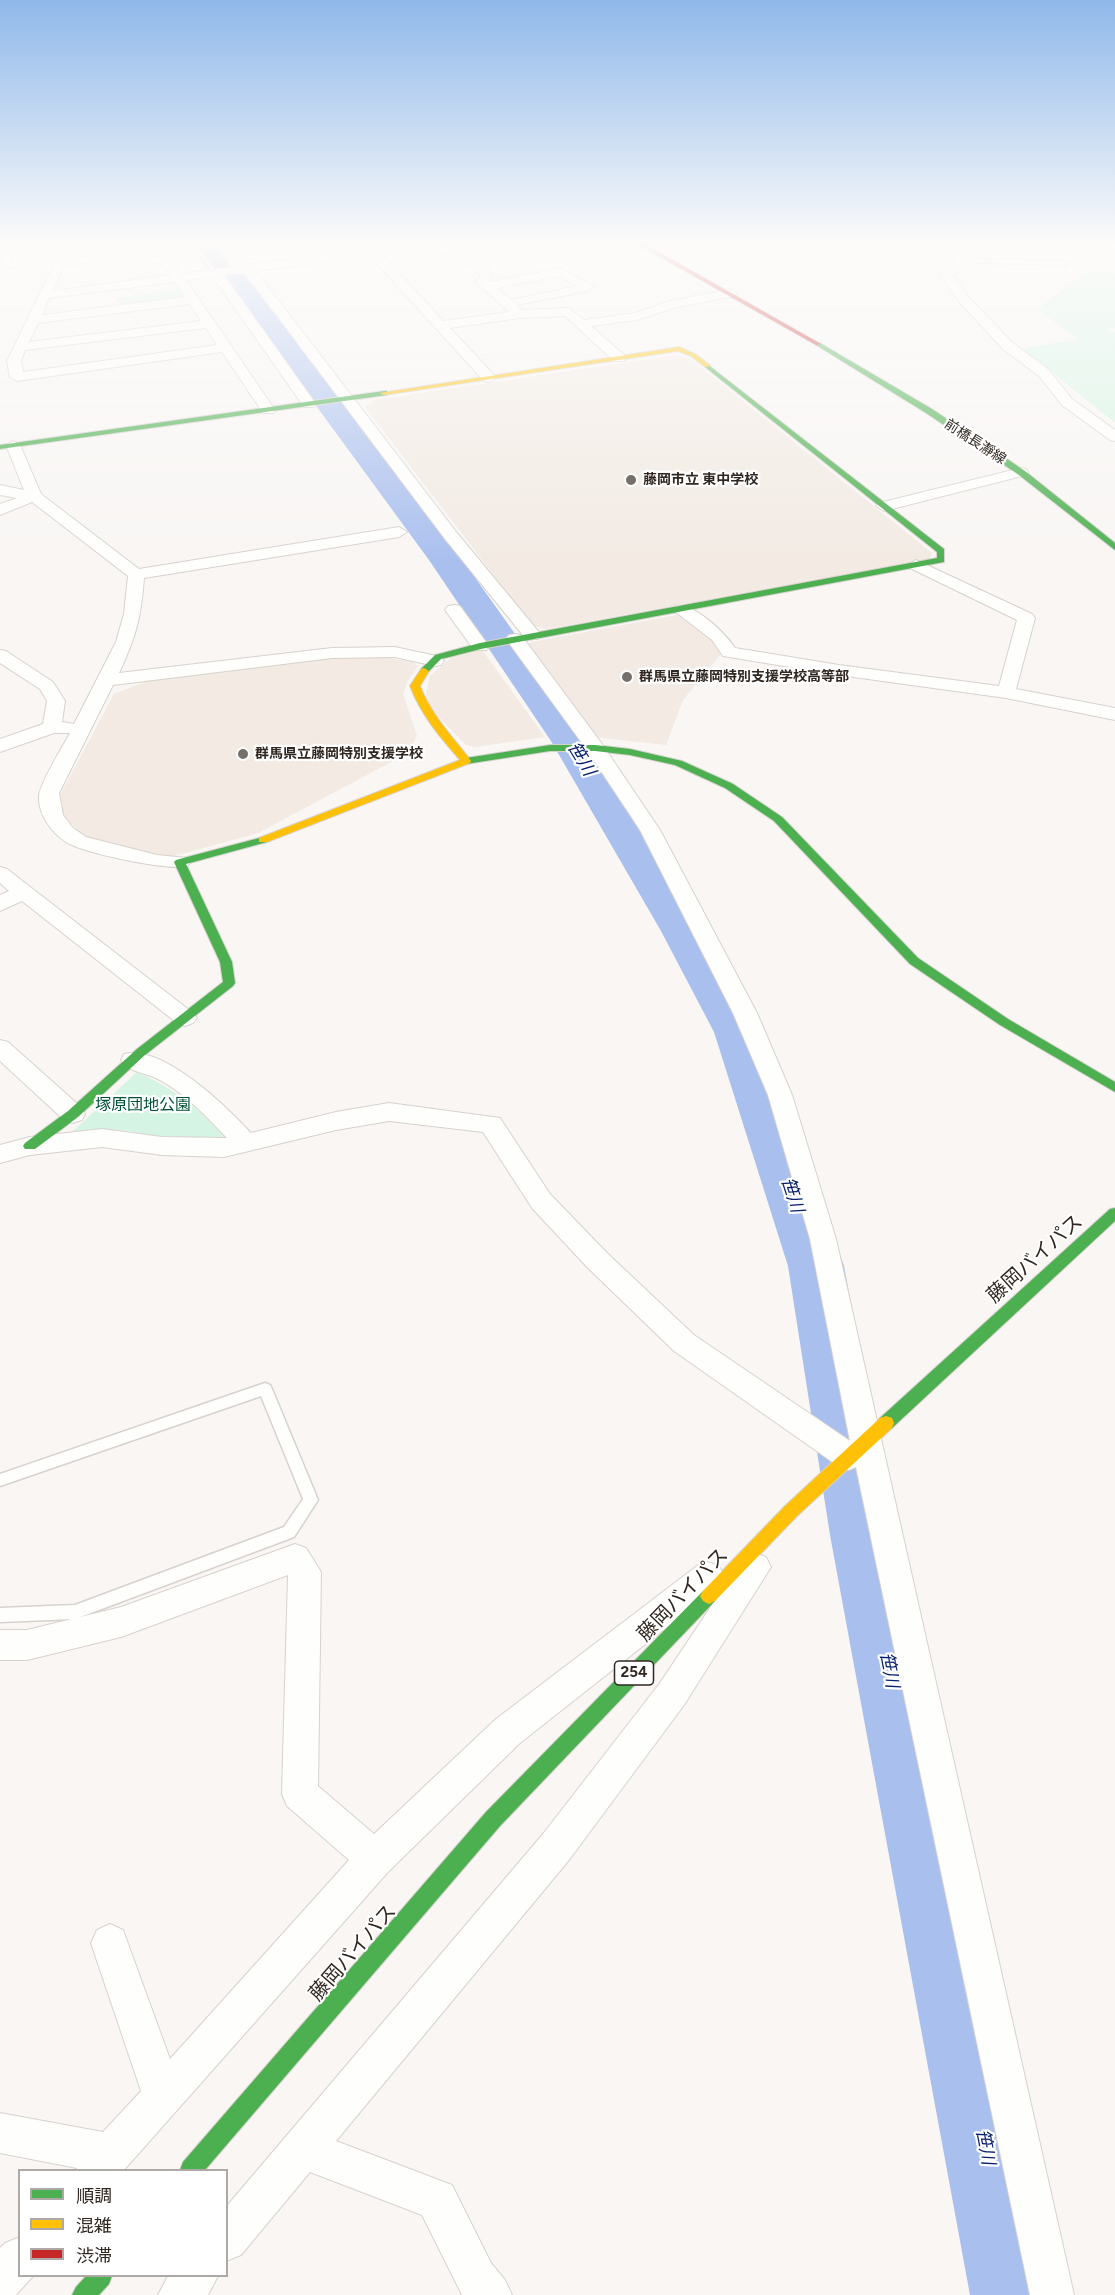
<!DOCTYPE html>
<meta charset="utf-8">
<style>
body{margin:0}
#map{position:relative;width:1115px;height:2295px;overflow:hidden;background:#f9f6f4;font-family:Figtree,"Noto Sans JP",sans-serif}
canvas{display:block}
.legend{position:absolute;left:18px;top:2169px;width:210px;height:108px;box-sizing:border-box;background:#fff;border:2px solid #aca9a6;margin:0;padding:8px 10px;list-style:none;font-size:18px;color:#302720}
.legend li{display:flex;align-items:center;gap:12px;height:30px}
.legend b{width:30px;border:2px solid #aca9a6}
</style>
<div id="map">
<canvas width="1115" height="2295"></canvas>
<ul class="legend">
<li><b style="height:8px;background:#4caf50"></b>順調</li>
<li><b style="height:8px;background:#ffc107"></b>混雑</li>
<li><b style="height:8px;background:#c62828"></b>渋滞</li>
</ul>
</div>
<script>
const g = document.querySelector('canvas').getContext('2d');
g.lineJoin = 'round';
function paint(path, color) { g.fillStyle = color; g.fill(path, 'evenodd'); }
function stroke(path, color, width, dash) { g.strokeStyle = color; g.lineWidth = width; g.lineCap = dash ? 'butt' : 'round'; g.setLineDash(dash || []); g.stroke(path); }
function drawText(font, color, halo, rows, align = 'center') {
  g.font = font + ' Figtree,"Noto Sans JP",sans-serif'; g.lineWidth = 4.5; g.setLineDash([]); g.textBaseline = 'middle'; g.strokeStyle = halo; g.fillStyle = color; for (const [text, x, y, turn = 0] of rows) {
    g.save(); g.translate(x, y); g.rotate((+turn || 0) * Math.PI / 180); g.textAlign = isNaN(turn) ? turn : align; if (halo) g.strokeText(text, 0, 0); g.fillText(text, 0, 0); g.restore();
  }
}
paint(new Path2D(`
 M675,355L691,359L932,553L930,559L546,629L532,625L365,407L374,400Z
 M677,615L711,639L721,654L683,700L666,745L595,737L527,643Z
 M482,650L545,737L475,747L466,745L431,709L426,694L430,676L451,658Z
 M330,657L384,658L412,661L418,666L407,682L403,694L417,736L411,748L397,759L258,833L167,858L84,837L64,816L59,797L114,694L147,681Z`), '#f2eae3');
paint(new Path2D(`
 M1088,271L1115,273V328L1108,329L1115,333V423L1023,349L1077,339L1037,309Z
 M179,290L184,297L138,305L136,302L121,304L117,298Z
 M137,1072C176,1090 199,1108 227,1140H173L130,1131L100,1129L76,1135L70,1134Z`), '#d6f4e4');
paint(new Path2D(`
 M197,243H220L454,548L591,741L707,931L762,1032L844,1266L894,1535L1060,2295H970L830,1535L788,1266L714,1032L661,931L551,741L429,560Z`), '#a9bfee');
const lane = new Path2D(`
 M190,243H195L218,274H214Z
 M968,259L1064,261L1067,263L1064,265L966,262Z
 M265,1383L270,1385L272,1389L318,1500L294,1537L75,1619L0,1622V1608L75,1605L284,1527L303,1499L261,1396L0,1486V1474Z`);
const street = new Path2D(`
 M0,243H9L13,250L12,267L8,269L2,265Z
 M215,243H226L245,265L373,249L448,248L464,251L491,271L493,274L488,280L490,282L561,268L594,287L588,291L516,305L522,310L568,308L584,320L635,313L670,301L731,289L737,293L735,296L673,308L637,320L591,326L624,355L626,358L624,361H614L565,316L519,318L450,328L494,375L496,378L489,382L484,381L370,256L256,271L457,533L538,631L541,635L538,639H526L445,539L247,276L242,273L224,275L316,404L314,407H304L213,277L186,280L275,410L273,413H263L222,352L17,381L10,377L7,361L56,260L115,253L170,258L181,274L232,267ZM448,254L456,256L481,275L476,281L478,284L509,312L443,321L382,255ZM115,259L162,263L170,275L53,291L64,265ZM559,276L577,286L511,300L497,288ZM175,282L185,297L42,315L49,298ZM190,304L201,321L29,342L38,323ZM206,328L217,345L23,372L21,361L25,350Z
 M921,243H936L966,257L991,243H1005L952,275L969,298L1013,343L1049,370L1072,399L1115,430V441L1110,440L1062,405L1039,376L1003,349L961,304L939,274L957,262Z
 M13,441L20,445L41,494L139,569L399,527L407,532L399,537L144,578C141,618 136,637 119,673L332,648L395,647L441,657L444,661L441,665L435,666L395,657L332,658L113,685L59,793L63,815L73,828L86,837L157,855L187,858L191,862L187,866C168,871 83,853 66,842C51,832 38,814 39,796C40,783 63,746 70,733H54L0,752V739L43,724L47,701L40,689L0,663V650L6,651L53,682L65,701L62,722L74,724L116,642L124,614L128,576L32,502L0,515V504L17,498L0,495V485L24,490L6,445Z
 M1021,468L1026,469L1028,472L1026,475L884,511L876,506L879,503Z
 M916,560L1032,614L1035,618L1016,689L1115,708V720L1006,698L839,675L729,657L723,656L712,640L673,610L676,606C694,602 725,633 735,648L839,665L999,686L1017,620L910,568L908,565Z
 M454,605L460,606L486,642L489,646L486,650H474L445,610L448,606Z
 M515,634L521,635L602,744L660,830L757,1013L792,1095L836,1239L1074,2295H1030L856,1467L849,1470L838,1466L674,1351L587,1267L532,1208L483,1132L389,1121L336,1130L224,1157L162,1155L102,1147L30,1155L0,1163V1145L30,1137L102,1129L162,1137L227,1138C207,1117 185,1093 158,1079C146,1073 128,1072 121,1060L124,1054C163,1044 227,1107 251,1133L336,1112L389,1103L500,1118L550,1194L607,1253L694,1335L850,1441L810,1239L768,1095L733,1013L640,830L587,750L506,639L509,635Z
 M0,867L7,869L193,1013L197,1018L193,1023L185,1026L177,1023L22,901L0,911V895L9,891L0,883Z
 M0,1040L8,1042L82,1108L85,1114L82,1120L73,1123L64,1120L0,1061Z
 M295,1544L306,1548L321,1572L318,1786L374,1834L496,1719L697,1566L708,1562L719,1566L724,1576L719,1586L520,1743L388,1872L124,2170H76L77,2168L0,2153V2113L103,2132L141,2091L91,1943L97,1930L110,1924L123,1930L170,2059L349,1860L287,1806L282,1794L288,1575L121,1637L27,1660H0V1630H27L121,1607Z
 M755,1553L766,1557L771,1567L684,1705L569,1860L336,2141L452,2185L491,2263L505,2280L512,2295H462L422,2215L310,2172L241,2255L226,2261V2207L543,1834L660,1683L744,1557Z
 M20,2237V2276H33L16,2295H0V2248L5,2243Z
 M168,2276H218L208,2295H158Z`);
const fast = new Path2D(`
 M816,343H820L932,409L1025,471L1115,543V550L1019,475L926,413L816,345Z
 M707,364L944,549V562L481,649L441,659L427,673H421V669L435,655L480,643L937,558V552L705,367V365Z
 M384,391H387V395L0,449V445Z
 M550,745H595L630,749L682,761L733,784L782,817L918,958L1008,1019L1115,1082V1092L1000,1025L910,964L774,821L725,788L675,765L630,755L595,751H550L466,764L461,761L466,758Z
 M263,837L268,840L267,842L186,864L232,962L235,983L233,986L145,1055L78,1117L35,1149H25L23,1146L25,1143L68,1111L137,1049L223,982L220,962L174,862L176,860Z
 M1115,1208V1221L892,1428L886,1430L880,1428L878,1423L880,1418L1110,1209Z
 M709,1588L715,1591L718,1596L715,1601L500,1826L205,2170H180L183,2162L486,1812L703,1591Z
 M86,2276H112L109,2284L99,2295H72L76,2287Z`);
const slow = new Path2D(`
 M679,347L695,354L711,366L705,367L691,356L678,351L384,395L380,393Z
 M424,668L429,671L420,686C432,716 452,736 471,761L470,763L267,842H259V838L460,760C440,737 421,715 410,686L421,669Z
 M886,1416L892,1418L894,1423L892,1428L797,1516L715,1601L709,1604L703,1601L700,1596L703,1591L785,1506L880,1418Z`);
const jam = new Path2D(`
 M635,243H643L821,344L816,345Z`);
stroke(lane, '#d7d2cd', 3);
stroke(street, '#d7d2cd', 2);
stroke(fast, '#d7d2cd', 2);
stroke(slow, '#d7d2cd', 2);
stroke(jam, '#d7d2cd', 2);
paint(lane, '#fefefd');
paint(street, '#fefefd');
paint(fast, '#4caf50');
paint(slow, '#ffc107');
paint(jam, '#c62828');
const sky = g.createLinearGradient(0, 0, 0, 565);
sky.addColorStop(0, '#8fb8ea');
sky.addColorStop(0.43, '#fcfbfa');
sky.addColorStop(1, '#fcfbfa00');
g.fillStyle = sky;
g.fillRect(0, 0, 1115, 565);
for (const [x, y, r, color] of [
 [631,480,6,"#766f6a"],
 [627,677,6,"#766f6a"],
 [243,754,6,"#766f6a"]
]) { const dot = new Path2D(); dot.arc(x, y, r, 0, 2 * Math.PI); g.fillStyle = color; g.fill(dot); stroke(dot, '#fff', 2); }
drawText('14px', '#302720', '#fff', [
 ["前橋長瀞線",975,442,33]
]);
drawText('bold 14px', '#302720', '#fff', [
 ["藤岡市立 東中学校",643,480],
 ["群馬県立藤岡特別支援学校高等部",639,677],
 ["群馬県立藤岡特別支援学校",255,754]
], 'left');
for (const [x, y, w] of [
 [634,1673,39]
]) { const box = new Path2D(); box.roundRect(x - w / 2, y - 12, w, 24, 4.5); g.fillStyle = '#fff'; g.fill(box); stroke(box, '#302720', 1.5); }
drawText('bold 15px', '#302720', null, [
 ["254",634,1673]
]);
drawText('16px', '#005037', '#fff', [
 ["塚原団地公園",143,1105]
]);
drawText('italic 18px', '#07206e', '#fff', [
 ["笹川",581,759,59],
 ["笹川",792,1195,72],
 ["笹川",889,1670,79],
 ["笹川",985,2147,79]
]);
drawText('20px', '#302720', '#fff', [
 ["藤岡バイパス",1035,1259,-42],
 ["藤岡バイパス",683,1595,-46],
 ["藤岡バイパス",353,1953,-49]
]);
</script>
